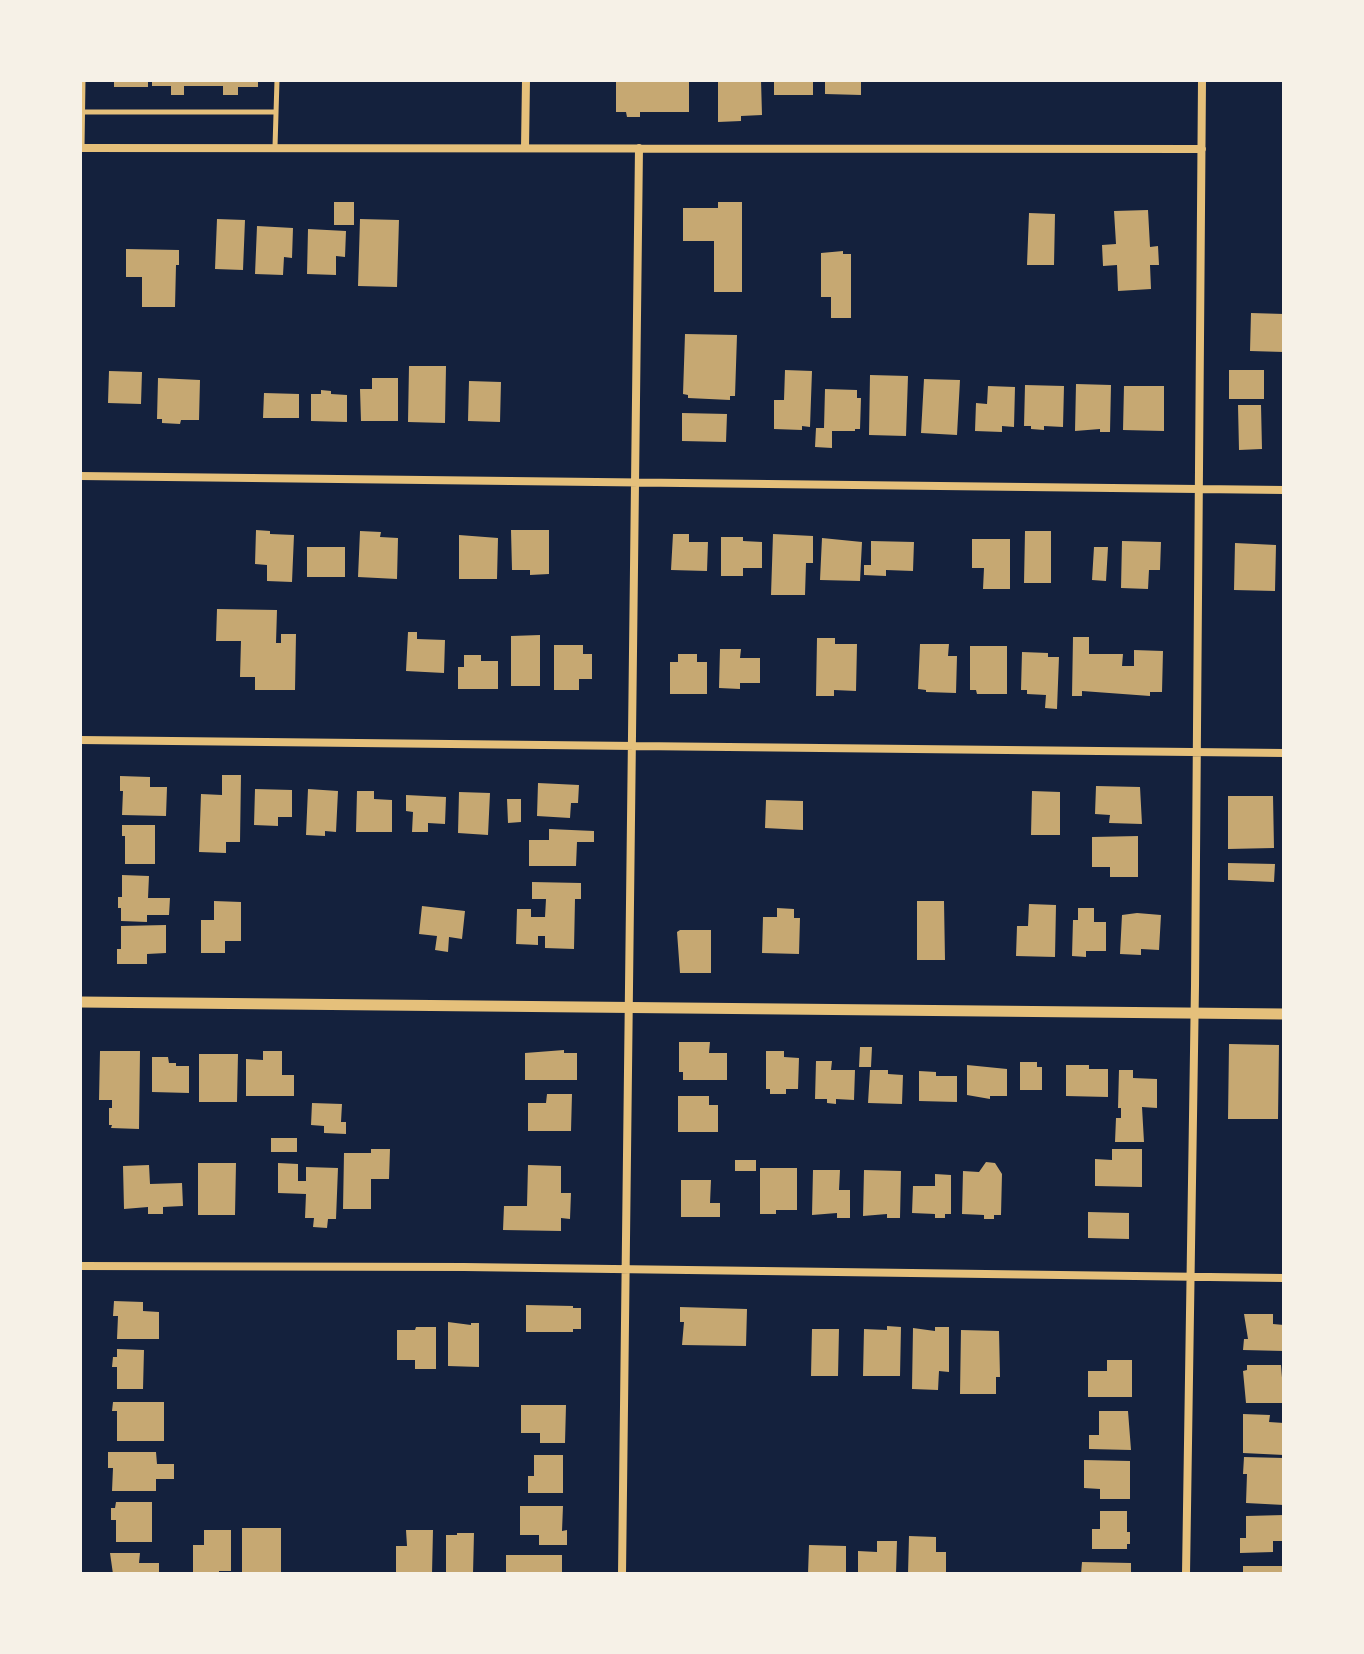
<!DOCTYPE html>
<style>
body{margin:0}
#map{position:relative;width:1364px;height:1654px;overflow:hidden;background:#14213d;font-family:"Source Sans 3",sans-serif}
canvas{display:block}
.frame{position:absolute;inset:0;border:82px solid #f6f1e7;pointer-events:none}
</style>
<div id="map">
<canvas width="1364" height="1654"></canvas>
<div class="frame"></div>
</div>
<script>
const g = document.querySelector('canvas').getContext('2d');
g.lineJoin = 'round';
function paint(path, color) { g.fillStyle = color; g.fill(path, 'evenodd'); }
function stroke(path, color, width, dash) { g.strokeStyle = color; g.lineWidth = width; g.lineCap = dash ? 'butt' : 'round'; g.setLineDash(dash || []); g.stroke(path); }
paint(new Path2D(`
 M114,80H148V87H114Z
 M152,80H258V87H238V95H223V86H184V95H171V86H152Z
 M616,80H689V112H640V117H627L626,112H616Z
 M718,80H761L762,115L741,116V121L718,122Z
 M774,80H813V95H774Z
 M825,80H861V95L825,94Z
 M334,202H354V225H334Z
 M718,202H742V292H714V241H683V208H718Z
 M1148,210L1150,247L1158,246L1159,265H1150L1151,289L1118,291L1117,265L1103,266L1102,245L1116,244L1114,211Z
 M1029,213L1055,214L1054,265H1027Z
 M217,219L245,220L243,270L215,269Z
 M360,219L399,220L397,287L358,286Z
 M257,226L293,228L292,258L284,257L283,275L255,274Z
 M308,229L346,231L345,257L336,256V275L307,274Z
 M126,249L179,250V265H176L175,307H142V277H126Z
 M843,251V254H851V318H831V297H821V253Z
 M1251,313L1284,314V352L1250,351Z
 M685,334L737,335L735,396H730V400L688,398V395L683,394Z
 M409,366H446L445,423L408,422Z
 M785,370L812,371L810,427L802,426V430L774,429V400H784Z
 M1229,370H1264V399H1229Z
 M109,371L142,372L141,404L108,403Z
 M870,375L908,376L906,436L869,435Z
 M158,378L200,380L199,420H181L180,424L162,423V419H157Z
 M372,378H398V421H361L360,389H372Z
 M924,379L960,380L957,435L921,433Z
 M469,381L501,382L500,422L468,421Z
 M1076,384L1111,385L1110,432H1100V429L1075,431Z
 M1025,385L1064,386L1063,427L1044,426V430L1031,429V426H1024Z
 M988,386L1015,387L1014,427L1002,426V432L975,431L976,403L987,404Z
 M1124,386H1164V431L1123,430Z
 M825,389L857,390V398H861L860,429H855V431H832V448L815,447L816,428H824Z
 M321,390L331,391V394L347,395V422L311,421V394H321Z
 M264,393L299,394V418H263Z
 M1238,405H1261L1262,449L1239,450Z
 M682,413L727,414L726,442L682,441Z
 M256,530L270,531V534L294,535L292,582L267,581V565L255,564Z
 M511,530H549V574L530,575V570H512Z
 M360,531L381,532L380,537L398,538L397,579L358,577Z
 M1025,531H1051V583H1024Z
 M673,534H689V542H708L707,571L671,570Z
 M773,534L813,536V563H806L805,595H771Z
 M459,535L498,538L497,579H459Z
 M721,537H743V541L762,542V568H743V576H721Z
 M822,538L862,542L860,581L820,580Z
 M972,539H1010V589H983L984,568H972Z
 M871,541L914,542L913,571L886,570V576L864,575V565H871Z
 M1122,541L1161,542L1160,570H1149L1148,589L1121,588Z
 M1235,543L1276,545L1275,591L1234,590Z
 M307,547H345V577H307Z
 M1094,547H1108L1106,581L1092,580Z
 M217,609L277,610L276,643H281V634H296L295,690H255V677H240L241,641H216Z
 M408,632H417V639L445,640L444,673L406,671Z
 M540,635V686H511V636Z
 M1073,637H1089V654H1123L1122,666H1134V650L1163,651L1162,692H1150V696L1082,691V696H1072Z
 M817,638H835V644H857L856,691L834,690V696H816Z
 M920,644H949L948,656H957L956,693L926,692V690L918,689Z
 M554,645H583V654H592V679H579V690H554Z
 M970,646H1007V694H977L976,690H970Z
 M720,649H741L740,658H760V683H740V689L719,688Z
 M1022,652L1048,653V657H1059L1057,709L1045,708L1046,695L1027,694V690H1021Z
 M678,654H697V662H707V694H670V662H678Z
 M464,655H481V661H498V689H458V667H464Z
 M222,775H241L240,842H226V853L199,852L201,794L222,795Z
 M120,776L150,777V787H167L166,816L122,815L123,791H120Z
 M538,783L579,785L578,803H571L570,818L537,816Z
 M1096,786L1140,787L1142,824L1109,823L1110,815L1095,814Z
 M255,789L292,790V817H278V826L254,825Z
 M308,789L338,791L336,832L325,831V836L306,835Z
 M357,791H374V799L392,800V832H356Z
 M1032,791L1060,792V835H1031Z
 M459,792L490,793L488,835L458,833Z
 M406,795L446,797L445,824L428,823V832H412L413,812L406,811Z
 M1228,796H1273L1274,848L1228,849Z
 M507,799H521V822L508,823Z
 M766,800L803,801V830L765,828Z
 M122,825H155V864H125V836H122Z
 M549,829L594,831V842H577L576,866H529V840H549Z
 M1138,836V877H1110V867H1092V837Z
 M1228,863L1275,864L1274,882L1228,880Z
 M122,875L149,876L148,898H170L169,915H147V922L121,921V908H118V897H122Z
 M532,882L581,883V899H575L574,949L545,948V936H538V945L516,944L517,909H531V917H545L546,899H532Z
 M214,901L241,902V941H225V953H201V920H214Z
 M917,901H944L945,960H917Z
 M1029,904L1056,905L1055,957L1016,956L1017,926H1028Z
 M422,906L465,911L462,939L449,937L448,952L435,950L437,936L419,934Z
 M777,908L794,909V918H800L799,954L762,953L763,917H777Z
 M1078,908H1094V922H1106V951H1086V957L1072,956L1073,920H1078Z
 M1137,913L1161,915L1159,950L1141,949V955L1120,954L1122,915Z
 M166,925V953L147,954V964H117V949H121V926Z
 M680,930H711V973H680L677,932Z
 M679,1042H710L709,1053H727V1080H683V1072H679Z
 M1229,1044L1279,1045L1278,1119H1228Z
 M860,1047H872L871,1067H859Z
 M564,1050V1053H577V1080H525V1053Z
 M100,1051H140L139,1129L111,1128L112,1125H109V1108H112V1100H99Z
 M263,1051H282V1075H294V1096H246V1059L263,1060Z
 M766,1051H784V1057L799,1058L798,1089H786V1094H770V1089H766Z
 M199,1054H238L237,1102H199Z
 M152,1057H168L169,1063H176V1066H189V1093L152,1092Z
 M816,1061H832L831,1070H855L854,1100L836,1099V1104L827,1103V1099H815Z
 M1020,1062H1037V1067H1042V1090H1020Z
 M967,1065L1007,1069V1096H990V1099L967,1095Z
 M1066,1065H1089V1069H1108V1097L1066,1096Z
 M870,1070H888V1074L903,1075L902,1104L868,1103Z
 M1119,1070H1133V1078L1157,1079V1108L1142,1107L1144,1142H1115L1116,1118H1121V1108H1118Z
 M919,1071L936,1072V1076H957V1102L919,1101Z
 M547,1094H572L571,1131H528V1103H546Z
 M678,1096H709V1105H718V1132H678Z
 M312,1103L342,1104L341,1122H346V1134L324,1133V1126L311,1125Z
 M271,1138H297V1152H271Z
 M371,1149H390L389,1179H371V1209H343L344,1153H371Z
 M1112,1149H1142V1187L1095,1186V1159L1112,1160Z
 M735,1160H756V1171H735Z
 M986,1162L995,1163L1002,1174L1001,1215H994V1219H984V1215L962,1214L963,1171L979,1172Z
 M198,1163H236L235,1215H198Z
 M278,1163L298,1164V1181H306V1167L338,1168L336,1219H328L327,1228L313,1227L314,1218H305L306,1194L278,1193Z
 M149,1165L150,1184L182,1183L183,1206L163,1207V1214H148V1207L124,1209L123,1166Z
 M528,1165L561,1166V1193H571L570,1219L561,1218V1231L503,1230L504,1206H527Z
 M760,1168H797V1210H776V1214H760Z
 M813,1170H840L839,1190H850V1218H837V1213L812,1215Z
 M864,1170L901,1171L900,1218H887V1214L863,1216Z
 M935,1174L951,1175V1214H945V1218H935V1214L912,1213L913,1186H935Z
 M681,1180H711L710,1203H720V1217H681Z
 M1088,1212L1129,1213V1239L1088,1238Z
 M114,1301L143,1302V1311L159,1312V1339H117L118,1316H113Z
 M526,1305L573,1306V1308H581V1329H573V1332H526Z
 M680,1307L747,1309L746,1346L682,1345L684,1322H680Z
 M1244,1314H1273V1324L1284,1325V1351L1243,1350L1244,1339H1248Z
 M448,1322L471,1325V1323H479V1367L448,1366Z
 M887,1326L901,1327L900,1376H863L864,1329L887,1330Z
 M416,1327H436V1369H415V1360H397V1330H415Z
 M935,1327H949V1372L939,1371L938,1390L912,1389L913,1328L935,1331Z
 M812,1329H839L838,1376H811Z
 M961,1330L999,1331L1000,1377H996V1394H960Z
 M117,1349L144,1350L143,1389H117V1367H112L113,1357H117Z
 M1107,1360H1132V1397H1088V1371H1107Z
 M1247,1365H1281L1284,1403H1246L1243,1371L1247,1370Z
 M113,1402H164V1441H117V1411H112Z
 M521,1405H566L565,1443H540V1433H521Z
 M1099,1411H1128L1131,1450L1089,1449V1435H1099Z
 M1243,1414L1270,1415L1269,1422L1284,1423V1455L1243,1453Z
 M108,1452H156L157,1464H174V1479H156V1491H112L113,1468H108Z
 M534,1455H563V1493H528V1476H534Z
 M1244,1457L1284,1458V1505L1246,1503L1247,1474H1243Z
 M1084,1460L1130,1461V1499H1100V1489L1084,1488Z
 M116,1502H152V1542H116V1520H111V1508H115Z
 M520,1506H563L562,1531L567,1530V1545H539V1535H520Z
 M1100,1511H1127V1532H1130V1544H1127V1549H1092V1529H1100Z
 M1284,1515V1541H1273V1552L1240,1553V1538H1246V1516Z
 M242,1528H281V1573L242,1572Z
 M204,1530H231V1571H219V1574H193V1545H204Z
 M406,1530H433L432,1574H396V1546H407Z
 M457,1533H474L473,1574H446V1535H457Z
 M909,1536L936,1537V1552H946V1574H908Z
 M877,1541H897L896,1574H858V1551L877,1552Z
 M809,1545L846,1546V1574H808Z
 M110,1553H140L139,1563H159V1574H113Z
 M506,1555H562V1574H506Z
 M1082,1562L1131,1563V1574H1081Z
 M1243,1566H1284V1574H1243Z`), '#c6a872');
stroke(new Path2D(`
 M83,112H276
 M82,147L83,80
 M275,147L277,80`), '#e5c07b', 5);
stroke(new Path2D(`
 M80,148L1202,149
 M525,148L526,80
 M80,476L1284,490
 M80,740L1284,753
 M80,1266L464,1267L1284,1278
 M622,1574L639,148
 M1186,1574L1195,986L1202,80`), '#e5c07b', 8);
stroke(new Path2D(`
 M80,1002L1284,1014`), '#e5c07b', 11);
</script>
